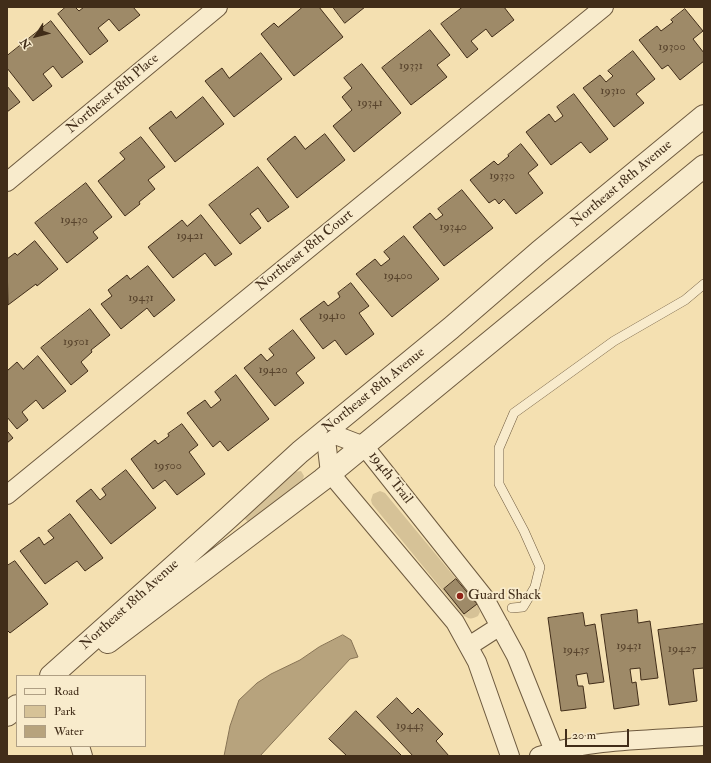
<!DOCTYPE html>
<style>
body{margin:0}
#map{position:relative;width:711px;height:763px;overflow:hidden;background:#f4e0b1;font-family:"IM FELL Double Pica",serif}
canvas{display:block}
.frame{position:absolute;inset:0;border:8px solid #412d19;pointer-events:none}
.legend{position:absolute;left:16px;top:675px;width:130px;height:72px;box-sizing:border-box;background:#f8ebcc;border:1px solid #af9f84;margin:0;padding:5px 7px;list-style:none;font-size:12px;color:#412d19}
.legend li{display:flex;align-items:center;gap:8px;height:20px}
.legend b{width:20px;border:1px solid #af9f84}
.north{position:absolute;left:16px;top:16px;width:40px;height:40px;-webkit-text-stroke:3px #f8ebcc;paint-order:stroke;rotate:234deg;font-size:11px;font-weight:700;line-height:16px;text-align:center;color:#412d19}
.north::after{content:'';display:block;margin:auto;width:14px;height:18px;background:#412d19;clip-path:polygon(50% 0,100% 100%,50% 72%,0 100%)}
.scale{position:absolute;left:565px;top:729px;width:64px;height:18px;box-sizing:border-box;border:2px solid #412d19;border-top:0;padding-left:5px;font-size:12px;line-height:14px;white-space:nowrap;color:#412d19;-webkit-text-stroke:3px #f8ebcc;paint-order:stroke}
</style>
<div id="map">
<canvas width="711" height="763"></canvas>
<div class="frame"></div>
<ul class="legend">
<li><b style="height:5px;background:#f8ebcc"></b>Road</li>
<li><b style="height:11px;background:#d6c297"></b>Park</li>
<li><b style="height:11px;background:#b7a37d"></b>Water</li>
</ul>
<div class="north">N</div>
<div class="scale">20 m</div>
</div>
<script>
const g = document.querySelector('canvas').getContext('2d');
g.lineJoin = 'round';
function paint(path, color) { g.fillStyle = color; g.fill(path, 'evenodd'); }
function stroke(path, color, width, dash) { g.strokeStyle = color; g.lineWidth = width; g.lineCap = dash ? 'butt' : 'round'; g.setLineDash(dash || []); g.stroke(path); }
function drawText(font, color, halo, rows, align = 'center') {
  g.font = font + ' "IM FELL Double Pica",serif'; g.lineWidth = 3.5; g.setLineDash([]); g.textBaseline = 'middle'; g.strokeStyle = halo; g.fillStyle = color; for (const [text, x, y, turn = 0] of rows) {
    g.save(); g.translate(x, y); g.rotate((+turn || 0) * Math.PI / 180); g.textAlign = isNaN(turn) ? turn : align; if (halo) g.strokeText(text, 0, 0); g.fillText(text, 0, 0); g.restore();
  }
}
paint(new Path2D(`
 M301,471L304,476L302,482L250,524L244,518L294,472Z
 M380,491L385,493L477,604L480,612L478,616C471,620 468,619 462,614L372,504L371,500L373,494Z`), '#d6c297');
const water = new Path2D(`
 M343,635L351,640L358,657L350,659L260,756H224L230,726L239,700L257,683L271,674L300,660L319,647Z`);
paint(water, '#b7a37d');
stroke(water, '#887455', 1);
const building = new Path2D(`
 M66,7H75L79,11L84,7H133L140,15L119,31L109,19L98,28L108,41L90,55L58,14Z
 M303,7H319L343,37L294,76L261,34L274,23L278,27Z
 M333,7H365L345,23Z
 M463,7H504L514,20L492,37L486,29L471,41L478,49L467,58L441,24Z
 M685,9L703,31L693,39L704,53V61L680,80L668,65L662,69L639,40L657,26L661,31L673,22L671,20Z
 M51,21L83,62L62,78L53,66L43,74L52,86L33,101L7,68V56Z
 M430,30L450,55L437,65L447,77L411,105L382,68Z
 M633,51L655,79L636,94L644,103L614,127L583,88L600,75L606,82L613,76L608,71Z
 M261,53L282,79L234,117L205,81L222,68L229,78Z
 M362,64L401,113L354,152L333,126L352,110L342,97L352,88L344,78Z
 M7,86L20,102L7,112Z
 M574,94L608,139L590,153L581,142L551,165L526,132L549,114L555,122L563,116L557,107Z
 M203,97L224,124L175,162L149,128L171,111L176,118Z
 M325,134L345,160L297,198L267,159L295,136L305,149Z
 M141,137L165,167L148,180L155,189L139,202L140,204L125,216L98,181L125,159L120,153Z
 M521,144L538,165L528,173L543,193L516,214L504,199L499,204L495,199L489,203L470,180L494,161L498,165L509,156L508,155Z
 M258,167L289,207L268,222L258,208L250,214L261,228L240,244L209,205Z
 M86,183L112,217L93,232L98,238L67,263L35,223Z
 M462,190L493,228L444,266L413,227L430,213L436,220L443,215L438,209Z
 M201,215L232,254L215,266L205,253L173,278L148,247L182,220L187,226Z
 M404,236L439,279L392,317L356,274L375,259L381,266L390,259L384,252Z
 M35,241L58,269L37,286L36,284L8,305L7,259L15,253L17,255Z
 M148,266L175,300L154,317L147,308L121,329L101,304L112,296L108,290L127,275L130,279Z
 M351,283L369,306L359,313L374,334L346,355L335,340L323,349L300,319L324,301L328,306L340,297L338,293Z
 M90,309L110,335L91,350L92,352L81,362L88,371L71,385L41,348Z
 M293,330L315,358L296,373L304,383L275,406L244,368L261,354L267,361L274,355L269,349Z
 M38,356L66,391L43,409L36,400L22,412L28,420L17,429L7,417V371L17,362L23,369Z
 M236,375L269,419L228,451L220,441L213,447L187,413L205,400L211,408L221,400L215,392Z
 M182,424L198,445L189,452L205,474L177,495L165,480L153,489L131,459L155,440L158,444L169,436L168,434Z
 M7,432H8L13,438L7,443Z
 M126,470L156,508L111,544L76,501L91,489L100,500L106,495L102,489Z
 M70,514L103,558L85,571L77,561L45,584L20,551L39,537L44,545L54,538L48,531Z
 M15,561L48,604L10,633L7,630V566Z
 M456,579L477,604L464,614L444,589Z
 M637,610L638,623L650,621L658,678L641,680L640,668L630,669L632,683L636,682L639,705L614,709L601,615Z
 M583,613L585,626L595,624L604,682L589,684L587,673L576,675L578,686H583L586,708L561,711L548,618Z
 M704,624V668L693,669L697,701L669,705L658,630Z
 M397,698L412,714L418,708L443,734L436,741L449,756H413L377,717Z
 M356,711L402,756H347L329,739Z`);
paint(building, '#9e8a68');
stroke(building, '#412d19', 1);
const service = new Path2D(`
 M512,608L523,607L535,587L540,567L524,531L499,484V448L514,413L614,341L685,300L704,284`);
const minor = new Path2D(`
 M7,182L218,7
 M7,495L604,7
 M469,646L500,626
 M80,746L83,756
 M510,756L477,662L455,622L330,473L325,431L364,446L484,597L516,656L554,751
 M539,756C591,739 649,740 704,736`);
const tertiary = new Path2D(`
 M108,642L322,480L704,166
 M51,676L228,518L300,452L451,328L539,252L704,116
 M7,715L17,706`);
stroke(service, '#6e5a3f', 10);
stroke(minor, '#6e5a3f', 20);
stroke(tertiary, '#6e5a3f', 24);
stroke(service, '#f8ebcc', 9);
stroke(minor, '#f8ebcc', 18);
stroke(tertiary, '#f8ebcc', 22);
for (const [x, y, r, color] of [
 [460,596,4,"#8f2418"]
]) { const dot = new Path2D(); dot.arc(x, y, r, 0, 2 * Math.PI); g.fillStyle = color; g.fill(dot); stroke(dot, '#f8ebcc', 1.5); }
drawText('12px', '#58442d', null, [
 ["19300",672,47],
 ["19331",411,66],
 ["19310",613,91],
 ["19341",370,103],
 ["19330",502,176],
 ["19430",74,220],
 ["19340",453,227],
 ["19421",190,236],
 ["19400",398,276],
 ["19431",141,298],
 ["19410",332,316],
 ["19501",76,342],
 ["19420",273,370],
 ["19500",168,466],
 ["19431",629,646],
 ["19427",682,649],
 ["19435",576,650],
 ["19443",410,726]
]);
drawText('14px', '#412d19', '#f8ebcc', [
 ["Northeast 18th Place",113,94,-40],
 ["Northeast 18th Avenue",622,184,-40],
 ["Northeast 18th Court",305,251,-39],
 ["Northeast 18th Avenue",374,391,-39],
 ["194th Trail",390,478,52],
 ["Northeast 18th Avenue",130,605,-42]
]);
drawText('14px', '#412d19', '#f8ebcc', [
 ["Guard Shack",468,596]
], 'left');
</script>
